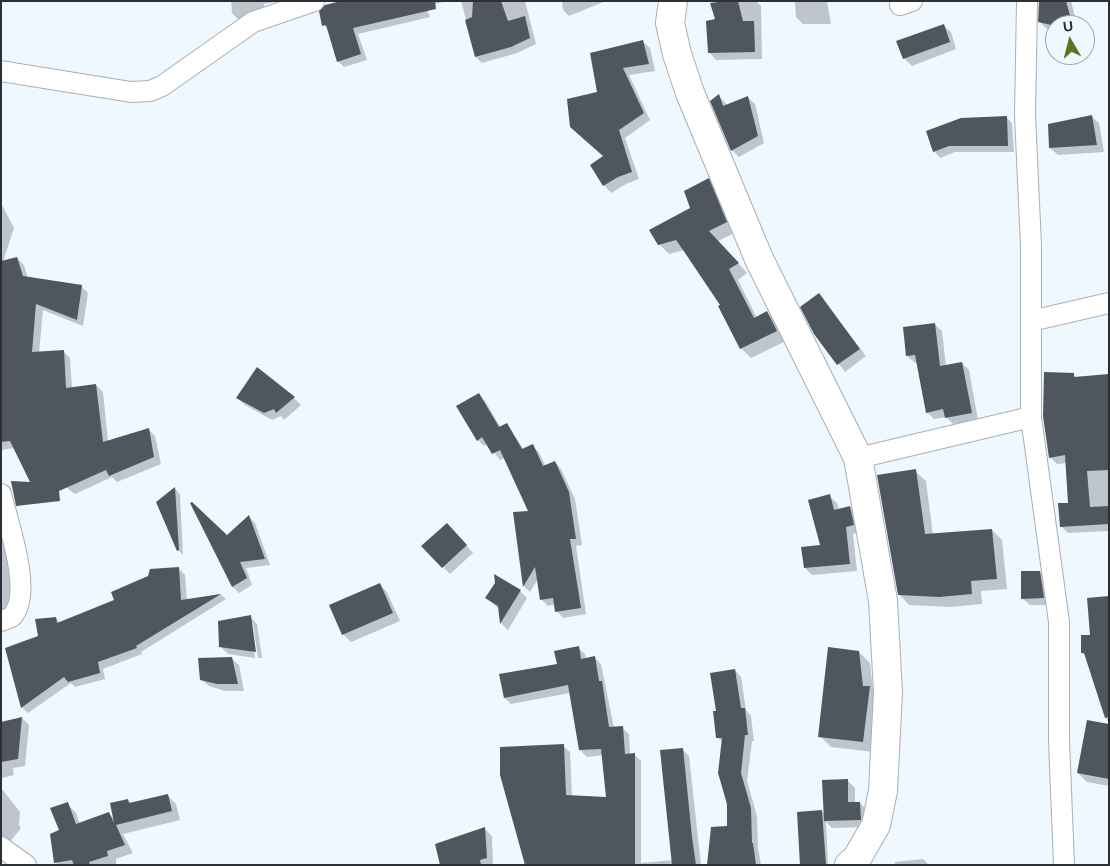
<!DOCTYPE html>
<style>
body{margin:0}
#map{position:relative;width:1110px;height:866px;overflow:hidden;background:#eff7ff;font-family:Helvetica,sans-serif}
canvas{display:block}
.frame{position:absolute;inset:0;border:2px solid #2d3033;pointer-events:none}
.north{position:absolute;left:1045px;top:15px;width:50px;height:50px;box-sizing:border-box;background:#eff7ff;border:1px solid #a1a7ad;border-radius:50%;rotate:352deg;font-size:14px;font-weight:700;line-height:20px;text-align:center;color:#2d3033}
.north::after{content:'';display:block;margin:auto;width:18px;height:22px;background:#63711d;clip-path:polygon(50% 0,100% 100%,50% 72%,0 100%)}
</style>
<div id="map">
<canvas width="1110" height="866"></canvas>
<div class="frame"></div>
<div class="north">U</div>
</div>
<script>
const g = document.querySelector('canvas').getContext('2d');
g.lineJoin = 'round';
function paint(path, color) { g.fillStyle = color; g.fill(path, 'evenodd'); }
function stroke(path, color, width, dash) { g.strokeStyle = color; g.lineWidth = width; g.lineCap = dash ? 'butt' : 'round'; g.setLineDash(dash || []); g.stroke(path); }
paint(new Path2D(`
 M231,1H279L264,4L265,13L238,19L232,13Z
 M347,1H446L426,7L430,17L358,34L367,60L344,67L338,61L329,31L324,25Z
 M461,1H525L536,44L517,53L482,63L476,57Z
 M562,1H606L569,16L563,10Z
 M735,1H764L757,2L761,6L762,59L716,60L709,52L716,20Z
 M795,1H827L831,24H803L796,17Z
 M1039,1H1071L1077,25H1055V31L1047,29L1040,22Z
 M943,25L951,32L956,49L912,66L904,58Z
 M642,41L650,48L655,71L629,75L650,120L625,138L639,179L626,184L611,193L604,185V156L598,93Z
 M719,96L727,105L747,97L755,104L764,143L739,157L732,150Z
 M1091,116L1099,123L1104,152L1058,155L1050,148Z
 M1006,117L1012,123L1014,152H955L940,158L934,151Z
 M708,180L718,190L736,232L718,241L747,273L738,280L757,318L767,312L777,322L786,341L751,358L741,348L722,306L685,250L669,254L659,244L692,209Z
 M1,203L14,228L3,262L17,258L24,265L28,278L81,286L88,293L83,326L43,310L39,353L63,351L70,358L72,388L96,385L103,392L108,441L148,429L155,436L161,464L117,482L112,477L75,494L15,448L1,450Z
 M818,294L866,356L845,372L815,333Z
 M934,324L942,331L946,366L962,363L969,370L978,420L953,424L946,417L934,419L927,412L918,363H915L907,356Z
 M1073,374L1077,378L1109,376V531L1068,533L1061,526L1069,504L1067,463L1057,464L1050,457Z
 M479,395L485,401L501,428L507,424L524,450L532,446L539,452L546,467L555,462L561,469L575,499L582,545L576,546L586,614L563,618L557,611L556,604L548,606L541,599L538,579L530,592L524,586L515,513L530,512L504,458L500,460L488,444L484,446L478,440Z
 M237,398H294L301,405L284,420L281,416L272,420L245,405Z
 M915,471L926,481L933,535L992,530L1002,540L1007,589L981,591L982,604L950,607L909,605L899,594Z
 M175,489L180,494L183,555L178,550L157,503Z
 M829,496L837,503L839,510L850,507L857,514L860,532L853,534L857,571L812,575L805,568L822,546Z
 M191,504L227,537L249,517L255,523L270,565L246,568L252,585L239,593L233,587Z
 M1,524L16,583L15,609L1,621Z
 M454,532L473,553L450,574L423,547Z
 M179,569L185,575L187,600L220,594L226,599L141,652L142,654L103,669L105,679L75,687L71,683L28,713L22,707L39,637L56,618L60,623L116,601Z
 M1040,572L1047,580L1050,605H1030L1022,598Z
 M379,584L387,592L400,621L351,642L343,634Z
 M520,591L527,598L508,630L501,623L499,609L487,598Z
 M1109,597V786L1087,782L1078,773L1109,726L1087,657L1082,653Z
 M250,617L257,624L262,658H258L253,623H250L255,658L228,654L221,647Z
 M578,648L585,654L586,659L594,657L601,664L614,728H622L629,734L630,755L634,754L641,761V863L673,860L682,749L689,756L701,865H527L563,746L570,752L572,797L607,798L603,755L587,757L580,750L570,693L511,704L505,698L558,665Z
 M859,652L870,663L873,690L880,698L874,752L831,747L820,736Z
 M231,658L239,665L244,691H225L209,686L201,679Z
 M735,670L741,677L746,710L751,716L754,741H752L747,781L757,816L758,849L761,865H708L728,827L723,742L718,738L717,712Z
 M22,718L29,725L25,766L13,768L14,775L1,778V723Z
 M847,780L855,788V803H860L867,810V827L832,828L826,822L828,865H802L822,812L825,814Z
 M1,788L20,812L19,825L21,828L10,842L1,846Z
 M167,795L176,804L180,820L123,834L133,853L116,859V864L58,865L56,862L67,804L76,813L80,824L109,814L115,820L128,800L132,804Z
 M485,829L492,836L493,865H441Z
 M923,859L929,865H895V862Z`), '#0003');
paint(new Path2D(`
 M341,1H435L436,9L353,28L361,54L337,62L326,25L322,26L319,11L325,5Z
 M473,1H501L508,21L525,16L530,38L511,47L475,57L465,20L472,17Z
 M726,1H738L743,21H754L755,52L708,53L706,21L715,19L710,3Z
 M1039,1H1066L1071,19L1051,25L1038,22Z
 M944,24L950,42L903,59L896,41Z
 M643,40L649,64L623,68L644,113L619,130L632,172L618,177L603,186L590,165L603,156L570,127L567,99L597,92L590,53Z
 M719,94L723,106L748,96L758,136L731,151L710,101Z
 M1092,115L1097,145L1049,148L1048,124Z
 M1007,116L1008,146H949L933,152L926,131L961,118Z
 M709,178L727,222L709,231L739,263L729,269L754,318L767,311L777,331L740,349L718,306L720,305L683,250L676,240L658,245L649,230L690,208L684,191Z
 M17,257L23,276L82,285L77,320L36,304L32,352L64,350L66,388L96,384L103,442L149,428L154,457L109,476L106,470L59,491L60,501L16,506L11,481L30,482L10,441L1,442V261Z
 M819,293L860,349L837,365L814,334L800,307Z
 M935,323L940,366L962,362L972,413L945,418L943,409L926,413L915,355L906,356L903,327Z
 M257,367L295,397L276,413L274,409L264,413L236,398Z
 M1044,372L1074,373V377L1109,374V470L1087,471L1090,507L1109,506V524L1060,527L1058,503H1068L1065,455L1049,458L1043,416Z
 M479,393L499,427L507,423L522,449L533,444L543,466L555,461L569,492L576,539H570L581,608L555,612L553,598L540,600L535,567L523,587L513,512L528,511L500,450L492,454L482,437L477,441L456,406Z
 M916,469L925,534L992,529L997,579L971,581L972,594L939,597L898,595L877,475Z
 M175,487L179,550L177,551L156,502Z
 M830,494L834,510L850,506L854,525L846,527L850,564L804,568L801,547L820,545L808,500Z
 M192,502L227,535L249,515L265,559L240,562L247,578L232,587L190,503Z
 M447,523L467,545L442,568L421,546Z
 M179,567L181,600L221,594L136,646L137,648L98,662L100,673L68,682L64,677L21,708L5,648L38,636L35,619L56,617L57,623L114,600L111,592L148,576L150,569Z
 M1021,571H1040L1044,598L1021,599Z
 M494,574L521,590L500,624L498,606L485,598L495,583Z
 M380,583L393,613L342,635L329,605Z
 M1109,596V717L1105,718L1084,653H1081V635H1090L1087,598Z
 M251,615L256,652L219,647L218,621Z
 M579,646L581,659L595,656L599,681H602L609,727L623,726L625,754L635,753V865H525L500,775V747L564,744L566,795L606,797L601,749L579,750L568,685L504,698L499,674L557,664L554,651Z
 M828,647L859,651L863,686H870L863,742L818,737Z
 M232,657L238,684H217L200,680L198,658Z
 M735,669L741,708H745L748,735H745L741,773L751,808L752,843H753L756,865H707L711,827L727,826V804L718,773L722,738H716L713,711H716L710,673Z
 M22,717L18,759L1,762V722Z
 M1087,720L1109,724V779L1077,773Z
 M683,748L692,837L696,865H672L660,750Z
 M848,779V802H860L861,820L824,821L822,780Z
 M168,794L172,811L116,825L125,845L107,851L108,856L89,862L90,865H74L72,860L54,863L50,834L59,830L50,808L68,802L76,824L109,812L114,823L110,803L128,799L129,803Z
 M822,810L826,865H800L797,812Z
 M485,827L487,858L480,860L481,865H440L435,844Z`), '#50565d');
const street = new Path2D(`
 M900,5L912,1
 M1,71L131,92L150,91L162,86L253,22L314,1
 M1031,321L1109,303
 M1031,417L1059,622V741L1064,865
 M858,458L1031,417V246L1025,115L1027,1
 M1,494C8,523 32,590 14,614C12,618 6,619 1,621
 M1,847L26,865`);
const secondary = new Path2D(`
 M673,1L670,23L677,54L690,93L759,259L858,458L883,601L888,692L883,791L876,825L857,858L849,865`);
stroke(street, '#a8afb7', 22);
stroke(secondary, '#a8afb7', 30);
stroke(street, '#fff', 20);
stroke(secondary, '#fff', 28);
</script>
